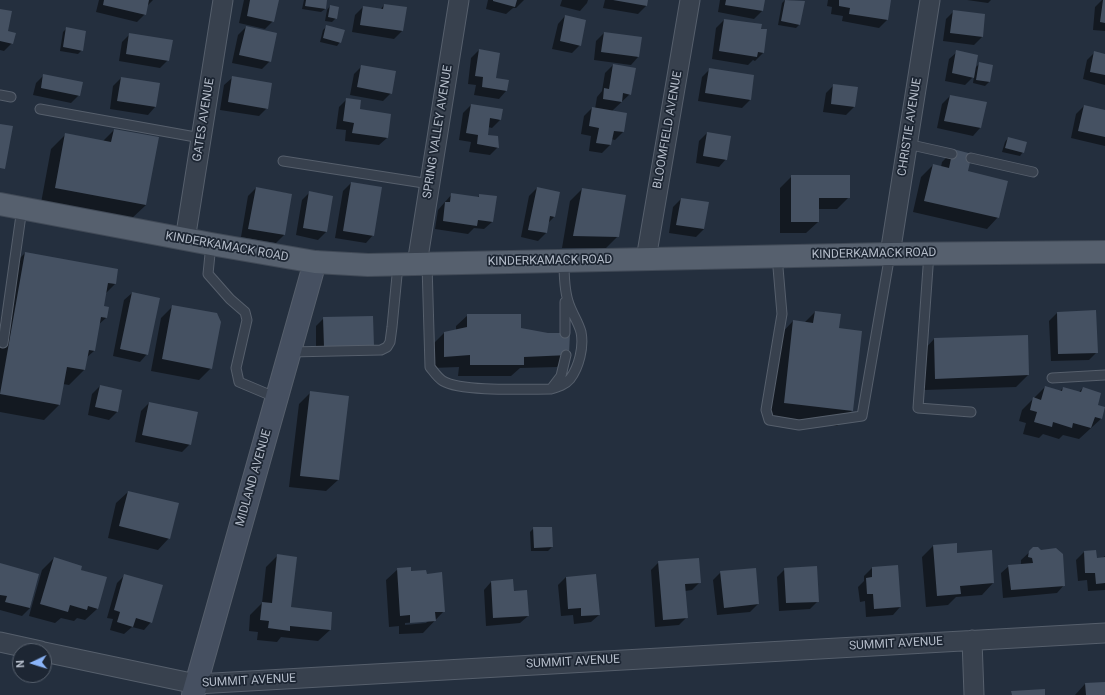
<!DOCTYPE html>
<style>
body{margin:0}
#map{position:relative;width:1105px;height:695px;overflow:hidden;background:#242f3e;font-family:Roboto,sans-serif}
canvas{display:block}
.north{position:absolute;left:12px;top:643px;width:40px;height:40px;box-sizing:border-box;background:#1d2633;border:1px solid #59626f;border-radius:50%;rotate:266deg;font-size:11px;font-weight:700;line-height:16px;text-align:center;color:#b4bcc9}
.north::after{content:'';display:block;margin:auto;width:14px;height:18px;background:#8ab4f8;clip-path:polygon(50% 0,100% 100%,50% 72%,0 100%)}
</style>
<div id="map">
<canvas width="1105" height="695"></canvas>
<div class="north">N</div>
</div>
<script>
const g = document.querySelector('canvas').getContext('2d');
g.lineJoin = 'round';
function paint(path, color) { g.fillStyle = color; g.fill(path, 'evenodd'); }
function stroke(path, color, width, dash) { g.strokeStyle = color; g.lineWidth = width; g.lineCap = dash ? 'butt' : 'round'; g.setLineDash(dash || []); g.stroke(path); }
function drawText(font, color, halo, rows, align = 'center') {
  g.font = font + ' Roboto,sans-serif'; g.lineWidth = 3.5; g.setLineDash([]); g.textBaseline = 'middle'; g.strokeStyle = halo; g.fillStyle = color; for (const [text, x, y, turn = 0] of rows) {
    g.save(); g.translate(x, y); g.rotate((+turn || 0) * Math.PI / 180); g.textAlign = isNaN(turn) ? turn : align; if (halo) g.strokeText(text, 0, 0); g.fillText(text, 0, 0); g.restore();
  }
}
paint(new Path2D(`
 M99,0H153L147,6L145,14L137,22L96,12Z
 M244,0H278L273,21L265,29L239,23Z
 M304,0H326L325,9L321,12L302,9Z
 M488,0H524L516,8H513L506,14L486,9Z
 M562,0H588L587,3L580,11L560,6Z
 M605,0H647L646,6L638,14L603,8Z
 M720,0H764L762,11L754,19L718,12Z
 M785,0L803,2L800,24L796,28L778,25L782,3Z
 M828,0H890L887,20L879,28L842,21L843,16L831,14L832,7L827,6Z
 M967,0H991L988,3Z
 M1102,0H1105V31L1093,30L1095,7Z
 M384,5L406,8L402,31L394,39L352,32L355,15L363,7L380,10Z
 M330,6L336,18L332,22L325,21L327,10Z
 M0,10L7,32L12,43L4,51L0,50Z
 M954,11L984,15L982,37L974,45L943,41L946,19Z
 M565,16L580,45L572,53L552,49L558,24Z
 M724,20L766,30L763,53L755,61L753,60L748,65L712,59L716,28Z
 M246,27L270,61L262,69L232,63L238,35Z
 M326,27L340,42L337,46L320,42L323,30Z
 M67,28L82,50L78,54L60,51L63,32Z
 M604,33L638,57L631,65L594,60L596,41Z
 M130,34L168,60L160,68L119,61L122,42Z
 M479,50L494,79L506,91L499,99L474,95L476,85L468,84L471,58Z
 M957,52L975,68L980,63L992,66L989,82L985,86L973,83L974,76L965,85L945,81L949,59Z
 M1095,52L1105,55V85L1083,79L1087,60Z
 M613,65L630,94L612,111L623,132L615,140L611,139L610,145L602,153L589,151L591,136L581,134L584,116L592,108L595,109L597,97L602,91L605,73Z
 M362,66L391,93L383,101L350,95L354,74Z
 M710,69L750,100L742,108L698,101L702,77Z
 M44,75L79,95L71,103L33,95L36,83Z
 M121,78L159,84L155,107L148,115L110,109L113,86Z
 M232,78L267,108L259,116L220,110L224,85Z
 M834,85L856,88L854,107L846,115L823,112L826,93Z
 M950,96L986,103L980,128L973,136L937,128L942,104Z
 M347,99L387,138L379,145L345,141L346,130L336,129L339,107Z
 M471,105L500,120L492,128L488,127L487,135L498,147L490,155L469,152L471,142L459,140L463,113Z
 M1084,106L1105,111V146L1071,138L1076,114Z
 M114,130L146,205L130,220L41,203L51,149L66,134L103,141Z
 M707,133L726,159L719,167L696,163L699,141Z
 M1008,138L1023,152L1020,156L1002,152L1005,142Z
 M954,150L966,172L998,217L987,229L913,212L921,177L933,165L941,167L942,162Z
 M792,176L849,197L837,209H818V222L806,233H780V188Z
 M351,183L373,235L366,243L335,238L343,191Z
 M256,188L291,194L284,235L276,243L241,237L248,196Z
 M537,188L554,217L548,223L546,233L538,241L521,237L529,196Z
 M582,189L618,236L606,248H562L570,201Z
 M310,192L326,232L318,240L296,235L302,200Z
 M452,194L477,198L480,195L492,222L484,229L474,228L468,234L435,229L438,210Z
 M681,199L704,229L696,237L669,233L673,207Z
 M25,253L115,284L105,294L103,307L106,318L98,325L94,351L86,358L84,370L69,385L63,384L59,405L44,420L0,412V324L10,268Z
 M132,293L147,354L140,362L113,356L124,300Z
 M173,306L211,368L199,380L151,371L161,318Z
 M1095,311L1097,352L1089,360L1051,361L1049,321L1057,313Z
 M815,312L838,329L852,411L837,426L769,418L778,337L793,321L804,323Z
 M468,315L520,328L568,355L557,367L520,368L511,376H458L459,367L432,368V345L444,333L456,331V326Z
 M372,317L316,355V326L324,318Z
 M934,339L1028,375L1016,387L924,390L923,351Z
 M100,386L121,390L117,412L109,420L88,415L92,394Z
 M1045,387L1060,391L1063,388L1079,392L1083,388L1097,406L1102,418L1079,439L1063,435L1059,439L1043,434L1039,438L1023,434L1026,423L1019,421L1022,410Z
 M311,392L338,480L326,491L289,487L299,404Z
 M149,403L190,444L182,452L135,442L141,411Z
 M128,492L169,538L158,550L108,538L116,503Z
 M534,528L552,547L548,551H531L530,532Z
 M933,546L993,583L982,595L956,597L948,605L926,607L922,557Z
 M1034,548L1064,585L1057,593L1003,598L1001,573L1009,566L1021,565V560Z
 M1084,552L1096,559L1102,558L1105,556V590L1088,591L1087,580L1078,581L1076,560Z
 M278,555L290,608L330,630L318,641L281,637L277,642L257,640L258,632L249,631L250,615L262,603L266,567Z
 M54,558L80,570L106,578L97,609L85,620L77,618L74,621L61,618L55,623L29,616L42,570Z
 M659,562L700,582L692,590L685,591L687,617L679,625L655,627L651,570Z
 M0,564L38,574L30,608L22,616L0,610Z
 M872,568L900,607L893,615L866,617L865,601L860,602L858,587L864,581V576Z
 M398,569L410,572L444,611L423,633L399,634V626L389,627L386,580ZM428,621L426,623L405,625V623Z
 M785,569L818,601L810,609L779,611L777,577Z
 M721,572L758,604L750,612L717,615L713,580Z
 M125,575L151,622L144,630L132,627L124,634L110,630L113,619L107,618L117,583Z
 M566,577L599,615L591,622L574,624L573,615L561,616L558,585Z
 M491,582L513,592L528,616L520,623L486,626L484,590Z
 M1105,683V695H1075L1085,684Z`), '#0007');
paint(new Path2D(`
 M104,0H149L146,15L103,5Z
 M250,0H279L274,22L247,16Z
 M306,0H327L326,9L305,6Z
 M493,0H517L515,7L493,1Z
 M613,0H648L647,6Z
 M726,0H765L763,11L725,5Z
 M785,0L805,1L800,25L781,21Z
 M839,0H891L888,20L849,14L850,8L839,6Z
 M1103,0H1105V23L1100,22Z
 M384,4L407,7L403,31L360,25L363,6L383,9Z
 M330,5L339,7L337,19L328,17Z
 M0,9L12,11L8,31L16,33L13,44L0,41Z
 M953,10L985,14L983,37L950,33Z
 M565,15L586,20L581,46L560,41Z
 M724,19L762,24L761,29H767L764,53L758,52L757,57L719,51Z
 M326,25L345,30L341,43L323,38Z
 M246,26L277,33L271,62L239,55Z
 M66,27L86,31L83,51L63,47Z
 M604,32L642,37L639,57L601,52Z
 M129,33L173,40L169,61L126,54Z
 M479,49L500,53L496,78L509,80L507,91L482,87L483,77L475,76Z
 M956,50L978,55L974,78L952,73Z
 M1094,51L1105,54V75L1090,72Z
 M979,62L993,65L990,82L976,80Z
 M613,64L636,68L631,95L623,93L622,102L603,99L604,88L609,89Z
 M361,65L396,71L392,94L357,87Z
 M709,68L754,75L751,100L705,93Z
 M43,74L83,82L80,96L41,88Z
 M232,76L272,83L268,109L228,102Z
 M121,77L160,83L156,107L117,101Z
 M833,84L858,87L855,107L831,104Z
 M950,95L987,102L981,128L944,121Z
 M346,98L361,100L360,109L391,114L388,138L352,133L354,123L343,121Z
 M471,104L503,109L501,120L490,118L488,135L498,136L499,148L477,144L478,135L466,133Z
 M1084,105L1105,110V137L1078,131Z
 M592,107L627,113L624,132L614,131L611,145L596,143L599,128L589,126Z
 M0,124L13,126L5,169L0,168Z
 M114,129L159,137L146,205L55,188L65,133L111,142Z
 M707,132L731,136L727,160L703,156Z
 M1008,137L1027,142L1024,153L1005,148Z
 M953,149L972,154L968,171L1008,181L999,218L924,201L933,164L949,168Z
 M791,175H850V198H819V222H791Z
 M351,182L382,187L374,236L343,231Z
 M256,187L292,194L285,235L248,229Z
 M537,187L560,192L555,217L550,216L547,233L528,230Z
 M582,188L626,195L619,237L573,236Z
 M309,191L333,196L327,232L303,228Z
 M451,193L479,197V194L497,196L493,222L478,220L477,226L443,221L445,202H450Z
 M681,198L709,202L704,229L676,225Z
 M25,252L118,269L116,284L108,283L104,306L109,307L107,318L101,317L95,351L89,350L85,370L67,367L60,405L0,394Z
 M132,292L160,298L148,355L120,349Z
 M172,305L217,313L221,322L212,369L162,359Z
 M1096,310L1098,353L1058,354L1057,312Z
 M815,311L841,314L839,328L862,331L853,411L784,403L793,320L813,323Z
 M467,314H521V328L548,333H570L569,355L524,357V365H470V355L444,357V332L467,327Z
 M373,316L374,346L324,347L323,317Z
 M1028,335L1029,375L935,379L934,338Z
 M100,385L122,390L118,412L95,407Z
 M1045,386L1062,391L1063,387L1081,392L1083,387L1101,393L1098,405L1105,407L1102,419L1095,417L1091,428L1073,423L1072,428L1053,422L1052,427L1034,422L1037,412L1030,410L1033,397L1041,400Z
 M310,391L349,396L339,480L300,476Z
 M149,402L198,412L191,445L142,435Z
 M128,491L179,503L170,539L119,526Z
 M533,527H552L553,547L534,548Z
 M957,543V553L992,550L994,583L960,586L961,594L937,596L933,545Z
 M1033,547H1038L1041,550L1056,548L1063,554L1065,586L1011,590L1008,565L1033,563L1032,558L1028,557L1029,551Z
 M1096,550L1097,558L1105,557V583L1096,584L1095,573H1085L1084,551Z
 M277,554L297,557L291,607L332,612L331,630L290,626V631L268,628L269,621L260,620L262,602L272,603Z
 M54,557L82,566L81,570L107,577L98,609L88,606L87,610L70,605L68,612L40,604Z
 M699,558L701,583L685,584L688,618L663,620L658,561Z
 M0,563L39,574L30,608L5,602L7,596L0,595Z
 M898,565L901,607L874,609L873,594H867L866,578L872,577V567Z
 M817,566L819,602L786,603L784,568Z
 M411,567V571L426,570L427,574L442,572L445,612H435L436,621L410,623V615L400,616L397,568Z
 M756,568L759,604L724,608L720,571Z
 M124,574L163,585L152,623L136,618L133,627L117,622L120,612L114,610Z
 M596,574L600,615L581,616V608L568,609L566,577Z
 M513,579L514,591L527,590L529,616L493,618L491,581Z
 M1105,682V695H1086L1085,683Z
 M1045,689V695H1012L1011,691Z`), '#455162');
const lane = new Path2D(`
 M0,95L11,97
 M40,109L201,138
 M907,144L952,154
 M971,158L1033,172
 M283,161L430,184
 M211,244L208,274L230,299L245,312L247,320L236,368L239,382L277,398
 M929,253L918,408L971,412
 M777,256L782,314L766,410L769,420L799,425L862,416L890,254
 M427,264L430,367C434,372 438,378 443,381C461,392 527,389 551,389C558,387 565,385 570,379C579,367 584,347 581,332C578,321 571,312 568,301C564,288 564,274 564,261
 M565,333V302
 M3,343L22,208
 M290,352L381,350L387,347L390,342L392,327L398,265
 M1052,378L1105,375
 M551,389L561,376L566,355`);
const street = new Path2D(`
 M185,240L223,0
 M890,254L930,0
 M646,259L690,0
 M417,264L459,0
 M972,640L974,695
 M0,642L41,651
 M44,652L196,684L1105,633`);
const secondary = new Path2D(`
 M193,695L315,262`);
const primary = new Path2D(`
 M0,204L211,244L315,262L368,265L890,254L1105,252`);
stroke(lane, '#565f6c', 11);
stroke(street, '#565f6c', 21);
stroke(secondary, '#565f6c', 24);
stroke(primary, '#414a57', 24);
stroke(lane, '#38414e', 9);
stroke(street, '#38414e', 19);
stroke(secondary, '#465061', 22);
stroke(primary, '#56606e', 22);
drawText('12px', '#b4bcc9', '#1d2633', [
 ["GATES AVENUE",204,120,-81],
 ["CHRISTIE AVENUE",910,127,-81],
 ["BLOOMFIELD AVENUE",668,130,-80],
 ["SPRING VALLEY AVENUE",438,132,-81],
 ["KINDERKAMACK ROAD",227,247,10],
 ["KINDERKAMACK ROAD",874,254,-1],
 ["KINDERKAMACK ROAD",550,261,-1],
 ["MIDLAND AVENUE",254,478,-74],
 ["SUMMIT AVENUE",896,644,-3],
 ["SUMMIT AVENUE",573,662,-3],
 ["SUMMIT AVENUE",249,681,-3]
]);
</script>
